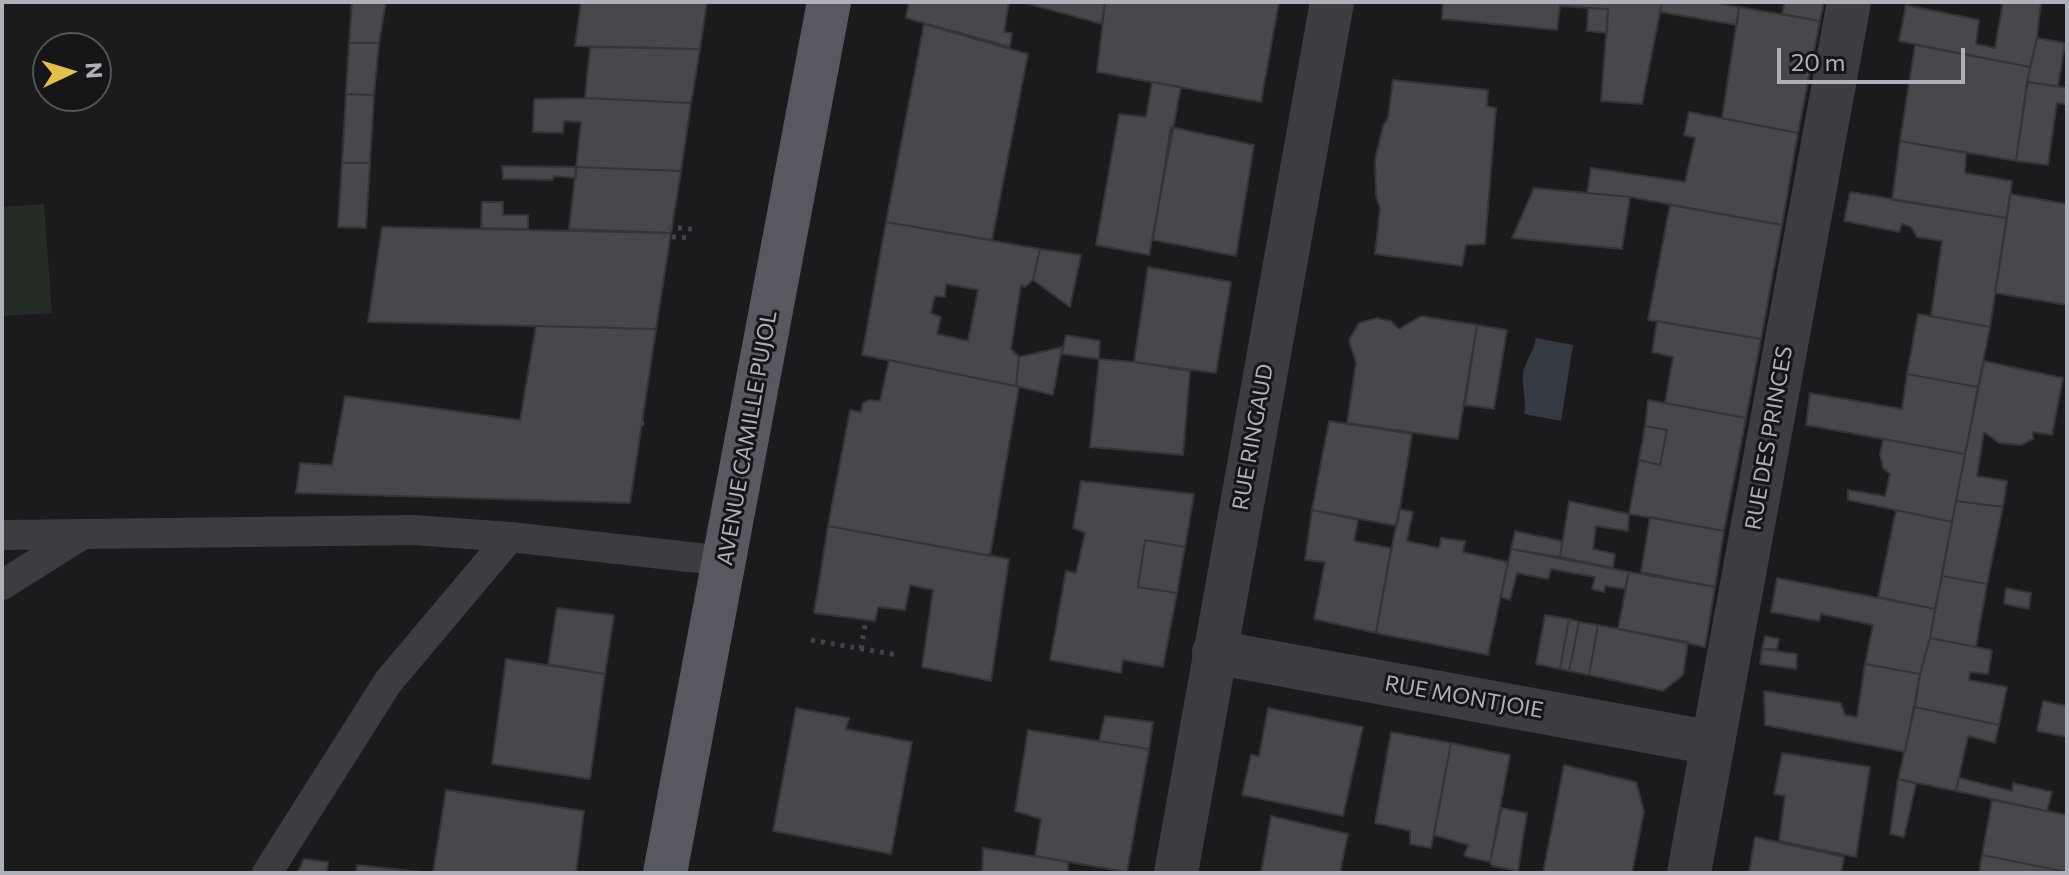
<!DOCTYPE html>
<style>
body{margin:0}
#map{position:relative;width:2069px;height:875px;overflow:hidden;background:#1b1a1c;font-family:Commissioner,sans-serif}
canvas{display:block}
.frame{position:absolute;inset:0;border:4px solid #aeb1ba;pointer-events:none}
.north{position:absolute;left:32px;top:32px;width:80px;height:80px;box-sizing:border-box;background:#161517;border:2px solid #535358;border-radius:50%;rotate:86deg;font-size:22px;font-weight:700;line-height:32px;text-align:center;color:#aeb1ba}
.north::after{content:'';display:block;margin:auto;width:28px;height:36px;background:#e1bf4e;clip-path:polygon(50% 0,100% 100%,50% 72%,0 100%)}
.scale{position:absolute;left:1777px;top:48px;width:188px;height:36px;box-sizing:border-box;border:4px solid #aeb1ba;border-top:0;padding-left:10px;font-size:24px;line-height:28px;white-space:nowrap;color:#aeb1ba;-webkit-text-stroke:6px #161517;paint-order:stroke}
</style>
<div id="map">
<canvas width="2069" height="875"></canvas>
<div class="frame"></div>
<div class="north">N</div>
<div class="scale">20 m</div>
</div>
<script>
const g = document.querySelector('canvas').getContext('2d');
g.lineJoin = 'round';
function paint(path, color) { g.fillStyle = color; g.fill(path, 'evenodd'); }
function stroke(path, color, width, dash) { g.strokeStyle = color; g.lineWidth = width; g.lineCap = dash ? 'butt' : 'round'; g.setLineDash(dash || []); g.stroke(path); }
function drawText(font, color, halo, rows, align = 'center') {
  g.font = font + ' Commissioner,sans-serif'; g.lineWidth = 6; g.setLineDash([]); g.textBaseline = 'middle'; g.strokeStyle = halo; g.fillStyle = color; for (const [text, x, y, turn = 0] of rows) {
    g.save(); g.translate(x, y); g.rotate((+turn || 0) * Math.PI / 180); g.textAlign = isNaN(turn) ? turn : align; if (halo) g.strokeText(text, 0, 0); g.fillText(text, 0, 0); g.restore();
  }
}
paint(new Path2D(`
 M44,204L52,313L2,316V207Z`), '#252c26');
paint(new Path2D(`
 M1536,338L1573,345L1561,421L1524,414C1527,400 1522,389 1523,375C1524,361 1534,353 1536,338Z`), '#333a41');
const building = new Path2D(`
 M352,2H386L379,43H349Z
 M581,2H707L700,49L575,46Z
 M909,2H1009L1004,32L1012,33L1010,47L906,18Z
 M1022,2H1105L1102,24Z
 M1105,2H1279L1261,102L1097,72Z
 M1443,2H1662L1642,104L1601,101L1608,9L1560,6L1557,30L1442,19Z
 M1662,2H1711L1739,7L1737,25L1660,12Z
 M1785,2H1824L1820,21L1782,14Z
 M2003,2H2041L2037,38L2030,67L1899,41L1906,5L1979,20L1976,44L1995,48Z
 M1739,7L1820,21L1798,133L1722,118Z
 M1588,8L1608,9L1607,33L1587,31Z
 M924,24L1028,54L992,240L886,222Z
 M2037,38L2065,43L2058,86L2027,82Z
 M349,43H379L374,95L346,94Z
 M1915,45L2030,67L2016,161L1900,141Z
 M590,47L700,49L691,103L585,98Z
 M1393,80L1488,90L1487,106L1496,108L1485,244L1466,245L1462,266L1375,254L1380,208L1376,196L1375,160L1383,126L1388,118Z
 M1152,82L1181,87L1149,255L1096,245L1119,114L1146,117Z
 M2027,82L2067,88V105L2057,103L2048,165L2016,161Z
 M346,94L374,95L370,163H342Z
 M585,98L691,103L681,171L576,167L581,122L564,121L563,133L533,132L534,99Z
 M1689,112L1798,133L1782,225L1630,197L1587,193L1591,168L1685,182L1695,138L1684,135Z
 M1171,127L1254,145L1236,256L1153,240Z
 M1900,141L1966,153L1965,173L2012,181L2007,218L1892,200Z
 M342,163H370L366,228L338,227Z
 M502,166L576,167V178L554,176L553,180L503,179Z
 M576,167L681,171L671,233L569,229Z
 M1534,188L1630,197L1622,249L1512,238Z
 M1850,192L2007,218L1990,327L1931,316L1942,241L1917,237L1911,227L1902,224L1899,232L1844,221Z
 M2010,194L2067,204V305L1995,293Z
 M482,202H503V215H528V229L481,228Z
 M1670,205L1782,225L1761,339L1648,320Z
 M886,222L1040,249L1033,280L1025,287L1021,285L1011,349L1019,357L1016,386L862,355ZM946,284L978,290L968,341L937,334L941,317L931,313L935,296L945,297Z
 M382,227L671,233L656,329L368,322Z
 M1040,249L1081,255L1070,307L1033,280Z
 M1148,267L1231,282L1216,373L1134,362Z
 M1918,314L1990,327L1978,387L1907,374Z
 M1421,316L1477,325L1458,439L1347,423L1356,363L1349,340L1359,323L1377,318L1391,321L1399,329Z
 M1657,321L1761,339L1746,418L1665,403L1673,357L1652,352Z
 M1477,325L1507,330L1494,409L1465,405Z
 M536,326L656,329L630,503L296,493L300,463L332,465L345,396L520,420Z
 M1066,335L1100,341L1099,359L1062,354Z
 M1062,347L1053,395L1016,386L1019,357Z
 M1099,359L1134,362L1190,371L1183,455L1090,447Z
 M889,360L1019,387L990,556L828,526L850,410L861,412L863,403L869,400L880,401Z
 M1984,361L2063,378L2052,435L2033,432V439L2021,445L1999,443L1984,432L1977,476L2007,481L2003,507L1956,501Z
 M1907,374L1978,387L1965,454L1806,425L1810,393L1902,409Z
 M1648,400L1746,418L1724,531L1629,514L1639,460L1660,465L1667,430L1645,426Z
 M1329,421L1412,434L1397,526L1312,510Z
 M1645,426L1667,430L1660,465L1639,460Z
 M1883,439L1965,454L1952,522L1848,500V490L1885,496L1890,474L1883,468L1880,454Z
 M1081,481L1194,494L1185,547L1145,540L1138,587L1177,593L1163,667L1123,660L1121,673L1050,660L1066,571L1076,573L1085,533L1073,528Z
 M1569,501L1629,514L1628,531L1596,526L1593,549L1615,554L1613,568L1560,557Z
 M1956,501L2003,507L1987,584L1942,576Z
 M1399,509L1413,512L1407,541L1439,548L1441,538L1465,541L1463,552L1508,562L1488,655L1376,633Z
 M1312,510L1358,520L1354,541L1391,548L1376,633L1314,619L1325,562L1305,560Z
 M1896,510L1952,522L1935,609L1878,597Z
 M1650,517L1724,531L1715,587L1641,572Z
 M828,526L1009,559L991,681L922,667L933,590L910,585L905,610L878,607L875,621L814,613Z
 M1515,531L1562,541L1560,557L1511,549Z
 M1145,540L1185,547L1177,593L1138,587Z
 M1511,549L1629,572L1625,589L1605,586L1604,592L1592,589L1595,577L1551,569L1548,579L1517,573L1510,600L1501,597Z
 M1629,572L1715,587L1705,647L1618,629Z
 M1942,576L1987,584L1976,647L1930,638Z
 M1777,578L1935,609L1930,638L1920,674L1865,664L1873,625L1821,614L1819,621L1771,612Z
 M2006,588L2031,593L2029,609L2004,604Z
 M557,608L614,615L605,674L548,664Z
 M1545,615L1569,619L1560,669L1536,664Z
 M1569,619L1579,622L1569,671L1560,669Z
 M1579,622L1598,625L1589,675L1569,671Z
 M1598,625L1688,642L1683,675L1663,691L1589,675Z
 M1765,636L1779,639L1777,649H1762Z
 M1930,638L1992,650L1988,674L1970,672L1969,680L2007,687L1999,725L1915,707L1920,674Z
 M1762,649L1797,654L1796,669L1760,664Z
 M506,659L605,674L590,779L492,764Z
 M1865,664L1920,674L1905,752L1765,725L1764,691L1841,703L1845,715L1857,717Z
 M2043,701L2067,706V737L2037,731Z
 M1915,707L1999,725L1995,743L1968,736L1956,791L1898,779Z
 M796,708L849,718L846,729L912,742L891,854L773,831Z
 M1268,708L1363,727L1343,816L1242,795L1251,755L1259,756Z
 M1105,716L1153,722L1149,749L1099,741Z
 M1028,730L1149,749L1127,872L1035,856L1041,819L1015,811Z
 M1391,732L1451,743L1431,848L1410,844V831L1375,823Z
 M1451,743L1510,755L1490,862L1464,856L1468,845L1434,835Z
 M1782,753L1870,767L1856,857L1779,841L1785,796L1774,794Z
 M1564,765L1636,782L1644,811L1632,873H1543Z
 M1959,778L2012,791L2013,783L2052,792L2047,811L1956,791Z
 M1898,779L1916,784L1904,837L1890,834Z
 M446,790L584,811L576,873H433Z
 M1992,800L2067,815V872L1982,855Z
 M1502,808L1527,813L1518,871L1492,866L1490,862Z
 M1271,816L1348,834L1340,873H1261Z
 M1755,837L1844,857L1841,873H1749Z
 M983,848L1068,862V873H982Z
 M1982,855L2067,872V873H1979Z
 M304,859L328,862L327,873H297Z
 M357,865L431,873H356Z`);
paint(building, '#48474c');
stroke(building, '#353538', 2);
stroke(new Path2D(`
 M668,227L692,229
 M662,236L691,238
 M642,423H644
 M811,640L897,655
 M861,649L866,620`), '#424348', 5, [4, 6]);
stroke(new Path2D(`
 M2,535L413,530L510,537L725,561
 M2,585L80,536
 M267,873L388,682L510,537`), '#3c3c41', 30);
stroke(new Path2D(`
 M1214,652L1713,743
 M1176,873L1332,2
 M1689,873L1849,2`), '#3c3c41', 44);
stroke(new Path2D(`
 M665,873L829,2`), '#585960', 44);
drawText('22px', '#aeb1ba', '#161517', [
 ["RUE RINGAUD",1253,437,-80],
 ["AVENUE CAMILLE PUJOL",747,438,-80],
 ["RUE DES PRINCES",1769,438,-80],
 ["RUE MONTJOIE",1464,697,10]
]);
</script>
